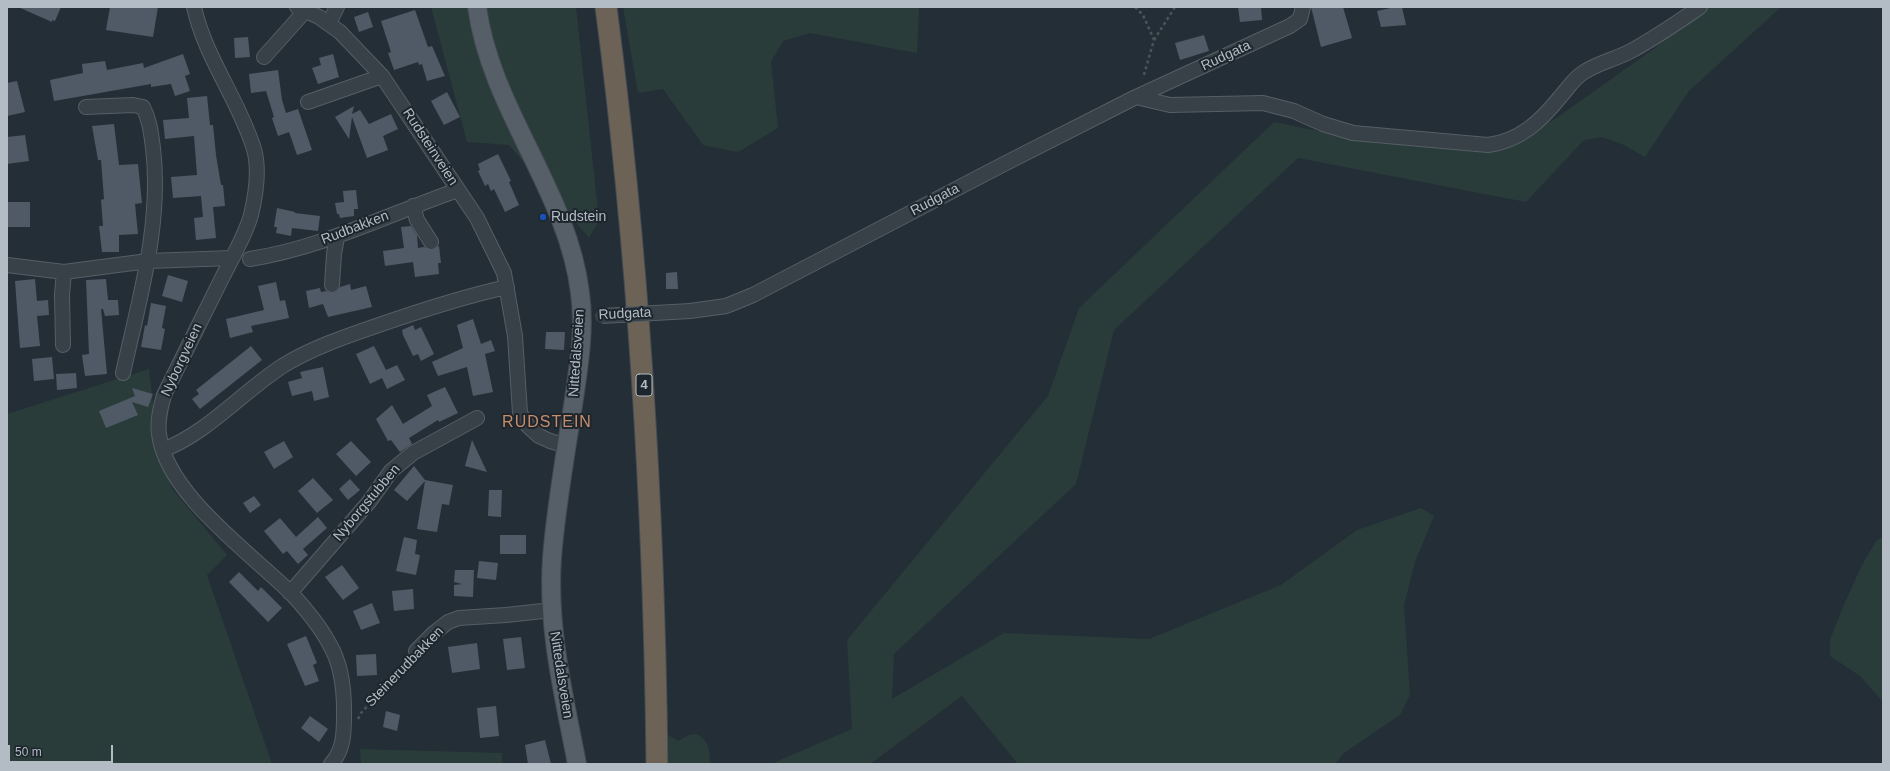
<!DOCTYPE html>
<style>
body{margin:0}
#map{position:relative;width:1890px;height:771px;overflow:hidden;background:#242e37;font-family:Helvetica,sans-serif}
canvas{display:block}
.frame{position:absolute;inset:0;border:8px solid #b3bbc4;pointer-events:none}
.scale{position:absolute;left:8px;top:745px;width:105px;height:18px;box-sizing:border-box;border:2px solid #b3bbc4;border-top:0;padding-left:5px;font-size:12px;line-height:14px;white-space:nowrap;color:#b3bbc4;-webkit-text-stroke:3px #1d252d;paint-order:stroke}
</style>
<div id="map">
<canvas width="1890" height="771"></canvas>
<div class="frame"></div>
<div class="scale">50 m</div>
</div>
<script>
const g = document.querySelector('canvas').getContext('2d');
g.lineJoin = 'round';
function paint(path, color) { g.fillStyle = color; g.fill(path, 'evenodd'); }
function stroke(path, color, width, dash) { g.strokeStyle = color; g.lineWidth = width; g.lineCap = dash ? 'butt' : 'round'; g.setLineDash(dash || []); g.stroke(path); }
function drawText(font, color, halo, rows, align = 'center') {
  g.font = font + ' Helvetica,sans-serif'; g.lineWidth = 4; g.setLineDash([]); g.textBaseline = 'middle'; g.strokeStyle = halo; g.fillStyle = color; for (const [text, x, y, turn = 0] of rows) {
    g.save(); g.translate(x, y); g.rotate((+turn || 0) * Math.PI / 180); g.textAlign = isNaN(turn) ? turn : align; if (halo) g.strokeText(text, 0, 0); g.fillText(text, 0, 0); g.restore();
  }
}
paint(new Path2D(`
 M431,7H576L599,220L589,238L509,145L467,142Z
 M623,7H919L917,53L810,33L783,41L771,62L778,128L738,152L703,145L663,89L638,93Z
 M1697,7H1781L1689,91L1645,157L1624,145L1602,137L1584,140L1526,202L1298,158L1114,330L1076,484L894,654L892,699L1004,633L1149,639L1281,585L1357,530L1421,508L1434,516L1415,562L1404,605L1410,695L1400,715L1344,753L1335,764H1018L962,696L870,764H771L852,729L847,640L1048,396L1079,308L1274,122L1380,144L1507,146L1555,119L1655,48Z
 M149,369L159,454L173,490L227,555L207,575L272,764H7V414Z
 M1883,537V702L1860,676L1830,656V640L1842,609L1861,567L1876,541Z
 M696,734C709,740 710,750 710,764H669L668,735L678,741L689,735Z
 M360,749L502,753V764H361Z`), '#293c3a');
paint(new Path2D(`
 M18,7H61L55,21L52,20V22Z
 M110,7H158L153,37L106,30Z
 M1238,7H1261L1262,20L1240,22Z
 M1311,7H1343L1352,38L1321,47Z
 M1395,7H1402L1406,25L1381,27L1377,11Z
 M415,10L428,47L432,46L445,76L427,81L422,64L419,65L418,62L394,70L388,53L391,52L381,21Z
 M368,12L373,27L359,32L354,17Z
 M1204,35L1209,51L1180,60L1175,43Z
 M248,37L250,57L235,58L234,38Z
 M183,54L190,74L185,76L190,91L175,96L171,84L151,87V84L54,101L50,80L83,73L82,64L105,61L107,70L143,63L144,68Z
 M333,54L339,77L318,84L312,68L321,65L319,58Z
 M278,70L282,100L286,113L298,109L312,150L297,155L289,132L278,136L272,118L274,117L266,91L251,93L249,74Z
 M17,81L25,112L7,116V83Z
 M447,92L460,117L444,125L431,101Z
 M207,96L210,125H213L216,155L221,185H223L225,206L213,207L216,238L196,240L194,218L203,217L201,196L173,198L171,177L197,175L194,136L165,139L163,120L189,118L187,98Z
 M354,106L352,114L360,110L369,124L391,114L398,129L383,136L388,150L367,158L352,117L349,139L335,117Z
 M114,124L119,165L138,164L142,203L135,204L138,234L119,235V252H102L99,226H103L101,200L104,199L101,160H98L92,126Z
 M25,135L29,161L7,164V137Z
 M498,154L511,181L509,182L519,205L505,212L494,189L491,191L488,184L485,186L478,171L480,170L478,164Z
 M356,190L358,209H354V216L340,218L339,214H337L335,203L344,202L343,191Z
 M7,202H30V227H7Z
 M277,208L295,212V213L320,216L318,231L292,228L291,236L276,233L277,227H274Z
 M411,226L417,235L418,248L424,247L432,250L439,246L441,263H438L439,274L415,277L413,262L385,266L383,251L404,248L401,227Z
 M677,272L678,289H666V273Z
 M168,275L188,281L182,302L162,296Z
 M35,279L37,301L48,300L49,315L37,316L40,346L20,348L15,281Z
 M106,279L108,300H118L119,315L105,316L103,309H101L107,374L85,376L82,355L89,354L86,280Z
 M276,282L280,301L285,300L289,318L251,326L253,332L230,338L226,319L264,310L258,286Z
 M350,284L351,290L366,286L372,307L328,317L323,304L309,308L306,291L320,288L321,292L326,291L332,293L336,292L340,287Z
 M151,303L166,306L162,328L165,329L161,350L141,347L145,325L147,326Z
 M473,319L481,344L491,340L495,351L485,354L493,392L473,396L467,367L438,376L432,362L463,348L457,325Z
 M413,325L415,330L421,327L434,354L421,361L418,354L413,356L403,335L402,330Z
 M546,332H565L564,350L545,349Z
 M251,346L262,360L200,409L192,399L199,394L196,390Z
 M374,346L386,370L397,365L405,380L387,389L382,378L370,384L356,354Z
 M52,357L54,379L34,381L32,359Z
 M323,367L329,397L314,401L312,391L292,396L288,382L302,378L300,372Z
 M76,373L77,388L57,390L56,374Z
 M445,387L458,413L439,422L438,420L409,438L412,444L400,452L391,440L388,441L376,419L392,405L403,424L432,406L427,395Z
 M132,388L153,394L148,407L132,402L138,415L106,428L99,411L135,396Z
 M472,440L487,472L465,466Z
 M284,441L293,457L274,469L264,452Z
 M351,441L371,462L356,476L336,454Z
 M414,466L425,480L453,485L449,505L442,504L437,532L417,529L425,481L407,501L394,490Z
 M313,478L333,500L317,513L298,491Z
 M350,479L360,490L348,500L339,489Z
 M489,490H502L501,517L488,516Z
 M254,496L261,505L250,513L243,503Z
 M318,517L327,528L303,549L308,555L298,564L287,551L283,554L264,531L280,518L296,537Z
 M500,535H526V554H500Z
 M404,537L417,540L415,554L420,555L416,575L396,571Z
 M479,561L498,563L496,580L477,578Z
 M342,565L359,588L343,600L325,577Z
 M455,570H474L473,597L454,596V585L462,584L454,582Z
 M239,572L258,591L261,587L282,608L268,622L229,582Z
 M413,589L414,609L394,611L392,591Z
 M372,603L380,623L361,630L353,611Z
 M306,636L317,663L313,665L319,681L305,686L287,644Z
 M521,637L525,668L507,670L503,639Z
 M477,643L480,669L452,673L448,647Z
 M376,654L377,675L357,676L356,655Z
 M496,706L499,736L480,738L477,708Z
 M386,711L400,715L397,731L383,727Z
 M310,716L328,729L319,742L301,728Z
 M545,740L551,764H528L525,745Z`), '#505a66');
const minor = new Path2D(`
 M194,7C205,57 237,97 253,146C260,166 256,194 251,215C246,234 231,260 222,278C203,317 183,356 164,395C161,407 157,420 159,434C166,493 249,552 290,592C305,608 320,626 330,645C341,664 344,689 344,710C344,729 345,749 331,764
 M297,7L319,17L340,32L382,76L477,218L504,273L515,336L520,413L528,426L539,436L550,441L567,446
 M329,23L337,7
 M264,57L306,10
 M1136,97L1170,105L1263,103L1294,111L1323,124L1353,133L1488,145C1520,141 1541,121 1561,96C1569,87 1574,78 1584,72C1598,63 1616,59 1631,51C1655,38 1678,22 1700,7
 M308,102L382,76
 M86,107L133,105L143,107C150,121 151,133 153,148C162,224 139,300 123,373
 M413,206L417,220L431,242
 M250,259C322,248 389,214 458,190
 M7,265L64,272L148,261L232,258
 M332,285L334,254L337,237
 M690,311L726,306L753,295L1004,164L1136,97L1290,26L1300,19L1303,7
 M63,345L62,294L64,272
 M163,450C209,432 242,392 284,365C312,348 344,337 376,326C419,311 462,297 507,287
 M290,593L369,502L391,471L413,453L477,418
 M416,651L434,633L448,622L459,618L506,615L552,610`);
const major = new Path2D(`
 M477,7C491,110 568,191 580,293C585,328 579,364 574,399C566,452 556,505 552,558C547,628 564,696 577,764`);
const highway = new Path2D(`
 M606,7C639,258 654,511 657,764`);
stroke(minor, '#565e66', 16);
stroke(major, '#414951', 20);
stroke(highway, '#434b53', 23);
stroke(new Path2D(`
 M1135,7L1143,15L1154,40L1143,78
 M1154,40L1175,7
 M358,719L361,713L408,661`), '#465758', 2.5, [3, 3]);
stroke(minor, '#384048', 14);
stroke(major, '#565f68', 18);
stroke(highway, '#6d6256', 21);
const minorBridge = new Path2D(`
 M602,316L690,311`);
stroke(minorBridge, '#565e66', 16, []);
stroke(minorBridge, '#384048', 14);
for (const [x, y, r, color] of [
 [543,217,4,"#1a4fb4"]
]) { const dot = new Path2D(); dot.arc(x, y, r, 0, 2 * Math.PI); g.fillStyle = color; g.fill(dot); stroke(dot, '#1d252d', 1.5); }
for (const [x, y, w] of [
 [644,385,16]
]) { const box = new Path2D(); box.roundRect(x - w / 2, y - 11, w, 22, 3); g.fillStyle = '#1d252d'; g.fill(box); stroke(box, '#b3bbc4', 1); }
drawText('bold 13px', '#b3bbc4', null, [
 ["4",644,385]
]);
drawText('14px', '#b3bbc4', '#1d252d', [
 ["Rudgata",1226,56,-25],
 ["Rudsteinveien",430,147,57],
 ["Rudgata",935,200,-28],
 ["Rudbakken",355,228,-21],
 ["Rudgata",625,314,-3],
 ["Nittedalsveien",577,353,-86],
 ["Nyborgveien",182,360,-65],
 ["Nyborgstubben",367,503,-50],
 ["Steinerudbakken",405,667,-46],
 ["Nittedalsveien",561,675,81]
]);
drawText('14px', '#b3bbc4', '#1d252d', [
 ["Rudstein",551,217]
], 'left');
g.letterSpacing = '1px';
drawText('16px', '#c68c6c', '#1d252d', [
 ["RUDSTEIN",547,423]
]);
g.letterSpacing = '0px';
</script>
